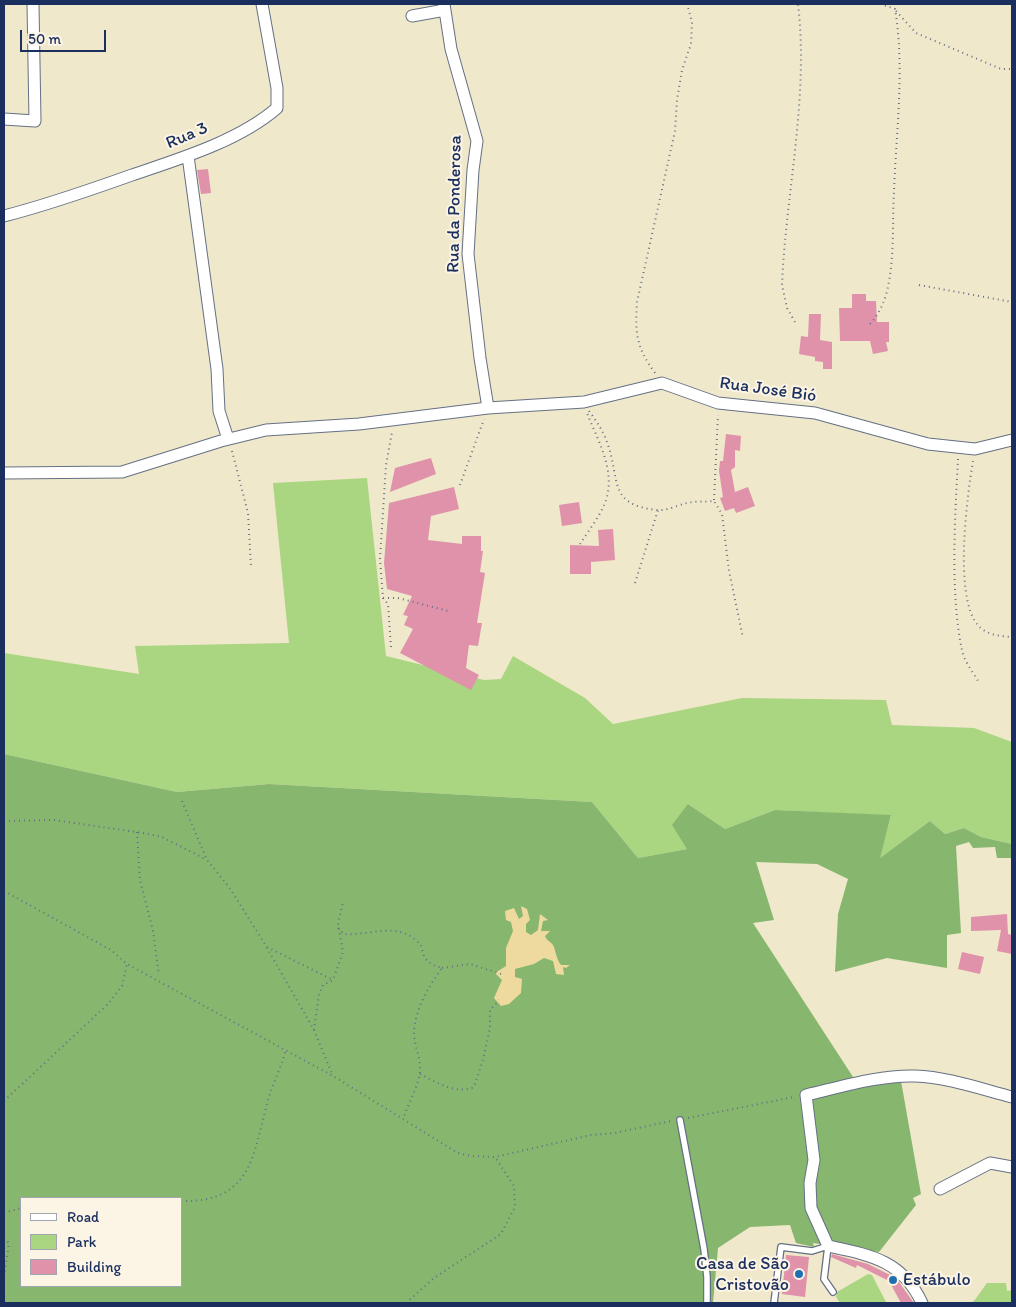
<!DOCTYPE html>
<meta charset="utf-8">
<style>
body{margin:0}
#map{position:relative;width:1016px;height:1307px;overflow:hidden;background:#efe8cb;font-family:Itim,sans-serif}
canvas{display:block}
.frame{position:absolute;inset:0;border:5px solid #1b2f5e;pointer-events:none}
.legend{position:absolute;left:20px;top:1197px;width:162px;height:90px;box-sizing:border-box;background:#fcf5e5;border:1px solid #a2a6af;margin:0;padding:6px 9px;list-style:none;font-size:15px;color:#1b2f5e}
.legend li{display:flex;align-items:center;gap:10px;height:25px}
.legend b{width:25px;border:1px solid #a2a6af}
.scale{position:absolute;left:20px;top:30px;width:86px;height:22px;box-sizing:border-box;border:2px solid #1b2f5e;border-top:0;padding-left:6px;font-size:15px;line-height:18px;white-space:nowrap;color:#1b2f5e;-webkit-text-stroke:4px #fcf5e5;paint-order:stroke}
</style>
<div id="map">
<canvas width="1016" height="1307"></canvas>
<div class="frame"></div>
<ul class="legend">
<li><b style="height:6px;background:#fff"></b>Road</li>
<li><b style="height:14px;background:#aad581"></b>Park</li>
<li><b style="height:14px;background:#df92aa"></b>Building</li>
</ul>
<div class="scale">50 m</div>
</div>
<script>
const g = document.querySelector('canvas').getContext('2d');
g.lineJoin = 'round';
function paint(path, color) { g.fillStyle = color; g.fill(path, 'evenodd'); }
function stroke(path, color, width, dash) { g.strokeStyle = color; g.lineWidth = width; g.lineCap = dash ? 'butt' : 'round'; g.setLineDash(dash || []); g.stroke(path); }
function drawText(font, color, halo, rows, align = 'center') {
  g.font = font + ' Itim,sans-serif'; g.lineWidth = 4; g.setLineDash([]); g.textBaseline = 'middle'; g.strokeStyle = halo; g.fillStyle = color; for (const [text, x, y, turn = 0] of rows) {
    g.save(); g.translate(x, y); g.rotate((+turn || 0) * Math.PI / 180); g.textAlign = isNaN(turn) ? turn : align; if (halo) g.strokeText(text, 0, 0); g.fillText(text, 0, 0); g.restore();
  }
}
paint(new Path2D(`
 M367,478L386,656L484,680L501,679L513,656L585,698L613,724L742,698L886,700L892,725L974,728L1012,742V844L981,837L964,828L945,834L930,821L879,859L891,816L775,810L725,829L688,804L687,849L638,858L592,802L269,784L177,792L4,754V653L139,674L135,646L289,643L273,483Z
 M868,1274L872,1275L886,1302L840,1303L836,1297L837,1292Z
 M987,1283H1006L1007,1291L1012,1290V1303H969L974,1301Z`), '#aad581');
paint(new Path2D(`
 M4,754L177,792L269,784L592,802L638,858L687,849L672,825L688,804L725,829L775,810L891,815L880,858L930,821L945,834L964,828L981,837L1012,844V858H997L995,847L973,848L969,842L956,846L961,933L947,935V968L887,958L835,972L838,914L848,879L817,864L756,862L774,920L753,923L855,1080L901,1081L921,1194L913,1198L916,1205L879,1252L813,1243L814,1247L796,1243L790,1225L750,1227L718,1248L713,1303H4ZM21,1198H181V1286H21Z`), '#87b66f');
paint(new Path2D(`
 M521,906L527,909L530,920L526,924V932L531,935L538,930L540,914L548,920L543,921L541,931H550L545,936C547,941 550,941 553,945C556,951 556,959 561,965H570L566,968L563,967L564,975L556,974L553,961L544,958L534,964L515,969V977L522,979L521,993L509,1004L501,1006L494,998L502,980L495,973L506,966V948L513,931L511,922L506,920L505,911L514,908L519,919L523,916Z`), '#eeda9e');
paint(new Path2D(`
 M208,169L211,193L201,194L197,170Z
 M852,294H866V301H876L877,322H889V342H886L888,351L873,354L870,341H840L839,308H852Z
 M809,314H821L820,340L832,342V369H823V362L815,361V357L799,354L801,336L808,337Z
 M726,434L741,436L740,451L735,450V467L731,470L735,492L748,487L755,506L736,513L734,508L725,511L720,498L723,497L719,471L720,461H723Z
 M431,458L436,474L390,492L395,468Z
 M454,487L459,509L431,516L428,540L462,544V536H481V551H483L480,572L485,573L477,623H482L478,646L469,645L466,668L479,675L471,690L400,653L413,629L404,625L408,616L403,615L412,596L387,589L384,563L389,503Z
 M579,502L582,523L562,526L559,505Z
 M613,529L615,560L591,562V574H570V545L599,546L598,530Z
 M1007,914L1008,934L1012,935V954L997,951L1001,930L971,931V917Z
 M962,952L984,957L980,974L958,969Z
 M832,1254L868,1264L890,1275L899,1282L914,1303H901L889,1281L857,1265L856,1268L831,1257Z
 M786,1255L809,1257L805,1297L782,1294Z`), '#df92aa');
const lane = new Path2D(`
 M680,1120L704,1249L707,1277V1303
 M774,1303L781,1247L812,1251L828,1246L824,1279L833,1292`);
const street = new Path2D(`
 M444,4L451,49L477,141L473,170L468,254L480,358L488,408
 M412,16L445,10
 M4,119L35,121L33,4
 M188,156L217,369L219,411L228,439
 M4,216C47,205 90,190 132,175C179,159 239,141 277,108V88L262,4
 M4,473L122,472L221,441L266,430L359,424L488,408L584,402L662,383L718,403L815,413L928,444L975,449L1012,440
 M940,1189L990,1163L1012,1167
 M922,1303C902,1260 870,1255 828,1246L811,1208L810,1183L814,1160L806,1095C841,1087 879,1075 915,1076C947,1077 981,1089 1012,1097`);
stroke(lane, '#657084', 8);
stroke(street, '#657084', 13);
stroke(new Path2D(`
 M896,11L916,33L1001,69H1012
 M919,285L1012,302
 M795,322L787,308L782,285C786,191 809,98 798,4
 M870,324C878,315 882,307 886,295C895,262 892,225 894,192C896,132 905,69 895,9L881,4
 M655,373C636,347 635,333 637,302L675,131L677,100L682,70L691,44L692,22L687,4
 M589,411C597,422 604,432 608,445C620,480 608,505 657,510C667,511 678,505 687,503C696,501 705,502 714,501L722,514L729,571L743,638
 M232,451L248,513L251,567
 M958,459C955,517 950,594 962,650C964,661 973,672 978,681
 M973,461C967,497 954,595 977,624C985,635 1000,636 1012,637
 M460,485L484,419
 M714,500L718,415
 M580,544C589,530 601,515 606,500C616,470 597,439 587,413
 M635,583L658,510
 M383,598H398L448,611
 M391,647L388,604L383,598L380,559L386,465L392,432
 M182,801L207,860L229,887L263,941L314,1030L333,1076
 M4,821L54,820L143,833L162,837L207,860
 M137,832L140,880L153,931L159,975
 M4,891L111,950L127,964L333,1076L458,1153L471,1156L495,1157L591,1135L615,1133L671,1121
 M338,928L344,934C372,936 401,919 422,947C423,961 430,964 442,968C428,987 410,1017 415,1042C417,1052 421,1061 420,1072C418,1087 408,1104 403,1119
 M267,947L333,980
 M442,968L470,964L501,974
 M314,1030L319,994L323,985L333,980L343,952L338,923L343,902
 M420,1074C436,1082 456,1095 474,1087L483,1060L490,1028V1010L499,1000
 M4,1101L108,1004L122,986L127,964
 M688,1118L794,1097
 M181,1201C251,1203 253,1156 267,1104C272,1084 281,1069 286,1049
 M4,1213L21,1208
 M4,1238L9,1243L4,1277
 M4,1297L5,1303
 M406,1303L434,1278L501,1234L515,1207L514,1186L495,1157`), '#657084', 2, [1, 4]);
stroke(lane, '#fff', 5.5);
stroke(street, '#fff', 11);
for (const [x, y, r, color] of [
 [799,1274,5,"#1f6fb2"],
 [893,1280,5,"#1f6fb2"]
]) { const dot = new Path2D(); dot.arc(x, y, r, 0, 2 * Math.PI); g.fillStyle = color; g.fill(dot); stroke(dot, '#fcf5e5', 2); }
drawText('18px', '#1b2f5e', '#fcf5e5', [
 ["Rua 3",187,136,-23],
 ["Rua da Ponderosa",455,204,-89],
 ["Rua José Bió",768,390,8]
]);
drawText('18px', '#1b2f5e', '#fcf5e5', [
 ["Casa de São",789,1264],
 ["Cristovão",789,1285],
 ["Estábulo",903,1280,"left"]
], 'right');
</script>
